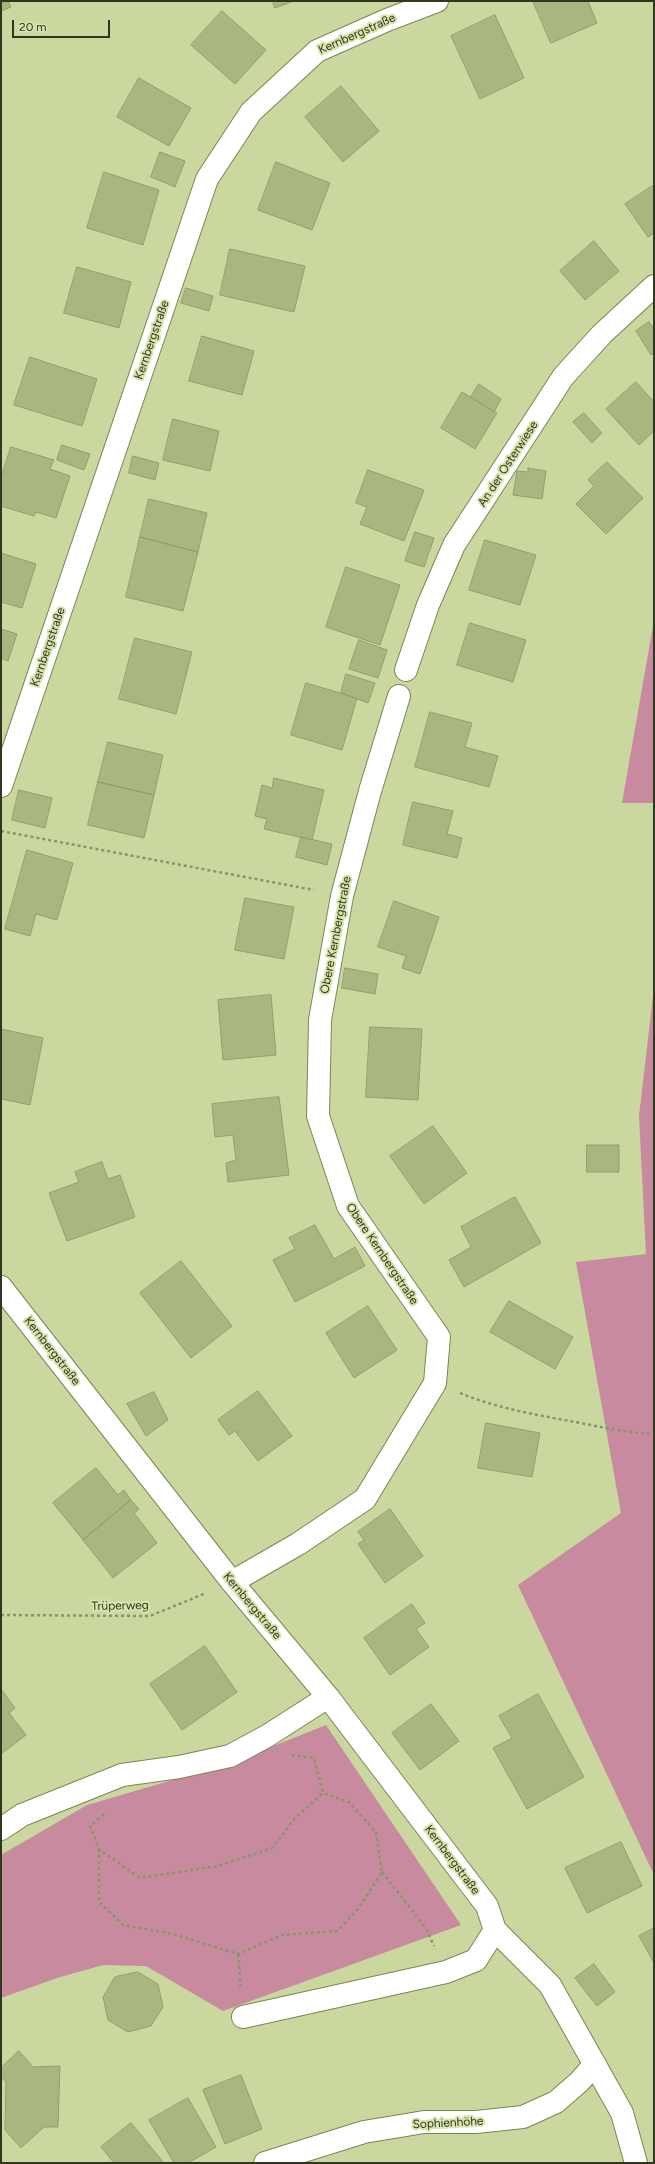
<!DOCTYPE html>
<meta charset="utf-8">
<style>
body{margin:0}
#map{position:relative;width:655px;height:2164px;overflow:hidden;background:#cad79f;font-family:Figtree,sans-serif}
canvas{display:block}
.frame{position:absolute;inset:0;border:2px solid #313620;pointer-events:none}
.scale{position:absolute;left:12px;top:20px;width:98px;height:18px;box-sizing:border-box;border:2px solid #313620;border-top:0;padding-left:5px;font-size:12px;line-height:14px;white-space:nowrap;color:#313620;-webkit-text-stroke:3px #d7e4ac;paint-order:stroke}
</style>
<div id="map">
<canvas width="655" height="2164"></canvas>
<div class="frame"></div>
<div class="scale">20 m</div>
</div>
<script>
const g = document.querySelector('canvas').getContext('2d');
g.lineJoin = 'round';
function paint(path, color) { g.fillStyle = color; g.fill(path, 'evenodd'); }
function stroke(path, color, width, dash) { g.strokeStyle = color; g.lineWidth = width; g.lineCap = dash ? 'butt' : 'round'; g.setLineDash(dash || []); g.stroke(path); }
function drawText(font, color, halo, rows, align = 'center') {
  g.font = font + ' Figtree,sans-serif'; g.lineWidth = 4; g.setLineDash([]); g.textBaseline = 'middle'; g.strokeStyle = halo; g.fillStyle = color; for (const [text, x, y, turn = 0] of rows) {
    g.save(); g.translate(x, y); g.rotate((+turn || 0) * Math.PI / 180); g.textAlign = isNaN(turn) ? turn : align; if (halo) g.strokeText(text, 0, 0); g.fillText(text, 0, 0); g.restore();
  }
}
paint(new Path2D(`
 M654,620V803H622Z
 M654,987V1875L518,1585L621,1513L576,1262L646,1254L639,1116Z
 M326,1725L461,1925L223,2011L146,1966L103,1965L57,1978L1,1998V1855L87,1805L231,1763Z`), '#c88a9e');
const building = new Path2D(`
 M1,1H8L11,7L1,11Z
 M273,1H294L275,8Z
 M533,1H588L597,23L551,43Z
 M222,11L266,50L235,84L191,45Z
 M495,15L524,78L480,99L451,36Z
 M139,78L191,108L169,146L117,117Z
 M341,86L379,131L343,162L305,117Z
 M160,152L185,161L175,187L151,177Z
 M276,162L330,183L312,230L258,210Z
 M104,172L159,190L143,245L87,228Z
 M654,185V233L648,237L625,204Z
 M594,241L619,271L585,300L560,271Z
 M230,249L305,266L294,312L220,295Z
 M77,267L131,282L119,328L64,313Z
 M186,288L213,296L209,311L181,303Z
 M649,322L654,329V353L651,355L636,331Z
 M202,336L254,351L242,395L189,381Z
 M30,357L97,379L82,426L14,405Z
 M636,382L654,402V431L639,445L606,409Z
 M479,384L501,399L494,412L471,397Z
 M462,392L497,413L475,449L441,428Z
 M584,413L602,433L592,443L573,422Z
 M173,419L219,431L210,471L163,460Z
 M62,445L90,454L84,470L57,460Z
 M11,447L54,460L50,469L70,476L56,518L36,512L34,516L1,506V478Z
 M133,456L159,463L155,480L129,473Z
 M607,462L643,498L606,534L576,504L594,486L588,480Z
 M528,468L546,471L542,499L513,495L517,471L528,472Z
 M368,470L424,490L404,541L360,524L367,507L356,503Z
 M149,499L207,513L198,552L140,537Z
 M415,532L434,538L424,567L405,561Z
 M140,537L198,552L183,611L126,597Z
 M485,540L536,555L520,605L469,590Z
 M1,553L36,564L22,608L1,602Z
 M346,567L400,585L380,645L326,627Z
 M470,623L526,640L513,682L457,665Z
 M1,629L17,634L8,661L1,658Z
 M135,638L192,652L176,714L119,699Z
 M359,640L387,650L378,678L349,669Z
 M346,674L375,683L368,703L341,693Z
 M306,683L357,698L342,750L291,735Z
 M430,712L472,723L465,747L498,756L489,787L415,767Z
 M108,742L163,755L154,795L98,782Z
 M274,778L324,790L312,840L264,829L267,819L255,816L262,785L272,788Z
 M98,782L154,795L144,838L88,825Z
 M19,790L52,798L45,828L12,820Z
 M413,802L453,811L447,834L462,838L457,858L403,845Z
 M301,837L332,844L327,865L296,857Z
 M27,850L73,863L57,920L36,914L30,936L5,929Z
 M245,898L294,907L284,959L235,950Z
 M394,901L439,917L420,974L402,968L406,956L378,947Z
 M345,968L378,974L375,994L342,988Z
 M271,995L276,1055L223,1060L218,1000Z
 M370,1027L422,1029L418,1100L366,1097Z
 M1,1029L43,1038L30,1105L1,1099Z
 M279,1097L289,1175L228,1182L226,1163L236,1160L233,1135L215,1137L212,1104Z
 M433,1126L467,1173L424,1204L390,1156Z
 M587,1145H619V1172H587Z
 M102,1162L108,1179L120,1175L135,1217L67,1241L49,1193L79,1182L75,1172Z
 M515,1197L541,1243L464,1287L449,1260L471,1247L461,1227Z
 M315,1225L334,1259L355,1247L365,1266L295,1302L273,1260L295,1249L289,1238Z
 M181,1261L232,1326L191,1358L140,1293Z
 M509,1301L573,1337L555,1369L490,1332Z
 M368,1306L397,1350L354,1378L326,1333Z
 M258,1391L292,1436L258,1461L235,1431L229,1435L218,1420Z
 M154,1392L168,1420L146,1436L127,1404Z
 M486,1423L540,1433L532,1477L478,1468Z
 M96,1468L118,1495L124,1490L131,1500L83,1540L53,1503Z
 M131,1500L139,1509L134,1513L157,1543L113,1578L83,1540Z
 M390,1509L423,1556L385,1583L358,1544L364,1540L358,1532Z
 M412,1604L425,1623L416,1629L429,1647L390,1675L364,1638Z
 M205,1646L237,1692L182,1730L150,1684Z
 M1,1689L15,1708L9,1713L26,1735L1,1754Z
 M538,1694L584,1777L527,1809L493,1748L512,1738L499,1716Z
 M431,1704L459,1741L420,1770L392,1733Z
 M621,1842L642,1886L587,1913L565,1868Z
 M654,1928V1963L639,1936Z
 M594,1964L615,1992L597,2006L575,1978Z
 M138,1972L158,1984L163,2007L151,2026L128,2032L108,2020L103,1997L115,1977Z
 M19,2051L33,2067L60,2066L58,2127H44L21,2148L5,2130L6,2082L1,2076V2068Z
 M241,2075L262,2129L225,2144L203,2090Z
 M188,2098L216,2147L188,2163H174L149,2120Z
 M131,2123L164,2163H114L101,2147Z`);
paint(building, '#aab67f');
stroke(building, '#939f69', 1);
const minor = new Path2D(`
 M406,670L428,605L454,545L563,377L602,334L654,286
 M1,786L207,179L251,112L317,51L387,20L437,1
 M1,1287L232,1582L328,1697L487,1906L495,1930L550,1985L622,2113L636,2163
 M232,1582L298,1544L365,1499L435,1383L439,1337L348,1206L318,1116L320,1020L342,896L370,791L399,696
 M1,1829L22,1815L122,1775L179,1767L230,1756L267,1736L328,1697
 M243,2017L446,1972L476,1960L495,1930
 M265,2163L364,2132L424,2122H476L523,2117L556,2102L579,2082L595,2064`);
stroke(minor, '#7b8651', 24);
stroke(new Path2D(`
 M1,831L314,890
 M460,1393C496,1408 537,1415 575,1422C602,1427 627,1433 654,1434
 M1,1615L150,1616L206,1593
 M104,1814L90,1826L99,1849L140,1878L218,1866L272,1848L295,1818L323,1793L314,1758L291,1755
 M99,1849V1902L123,1925L173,1934L238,1954L282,1935L337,1931L358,1909L382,1872L376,1832L349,1802L323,1793
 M382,1872L426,1928L434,1946
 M238,1954L241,1990`), '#8a946a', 2.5, [3, 3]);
stroke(minor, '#fff', 22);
drawText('12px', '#313620', '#d7e4ac', [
 ["Kernbergstraße",357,34,-24],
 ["Kernbergstraße",152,340,-71],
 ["An der Osterwiese",508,464,-57],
 ["Kernbergstraße",48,647,-71],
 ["Obere Kernbergstraße",336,935,-79],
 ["Obere Kernbergstraße",382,1254,56],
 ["Kernbergstraße",52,1351,52],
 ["Trüperweg",120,1606,-1],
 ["Kernbergstraße",252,1606,50],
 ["Kernbergstraße",452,1860,53],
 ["Sophienhöhe",448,2123,-3]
]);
</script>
